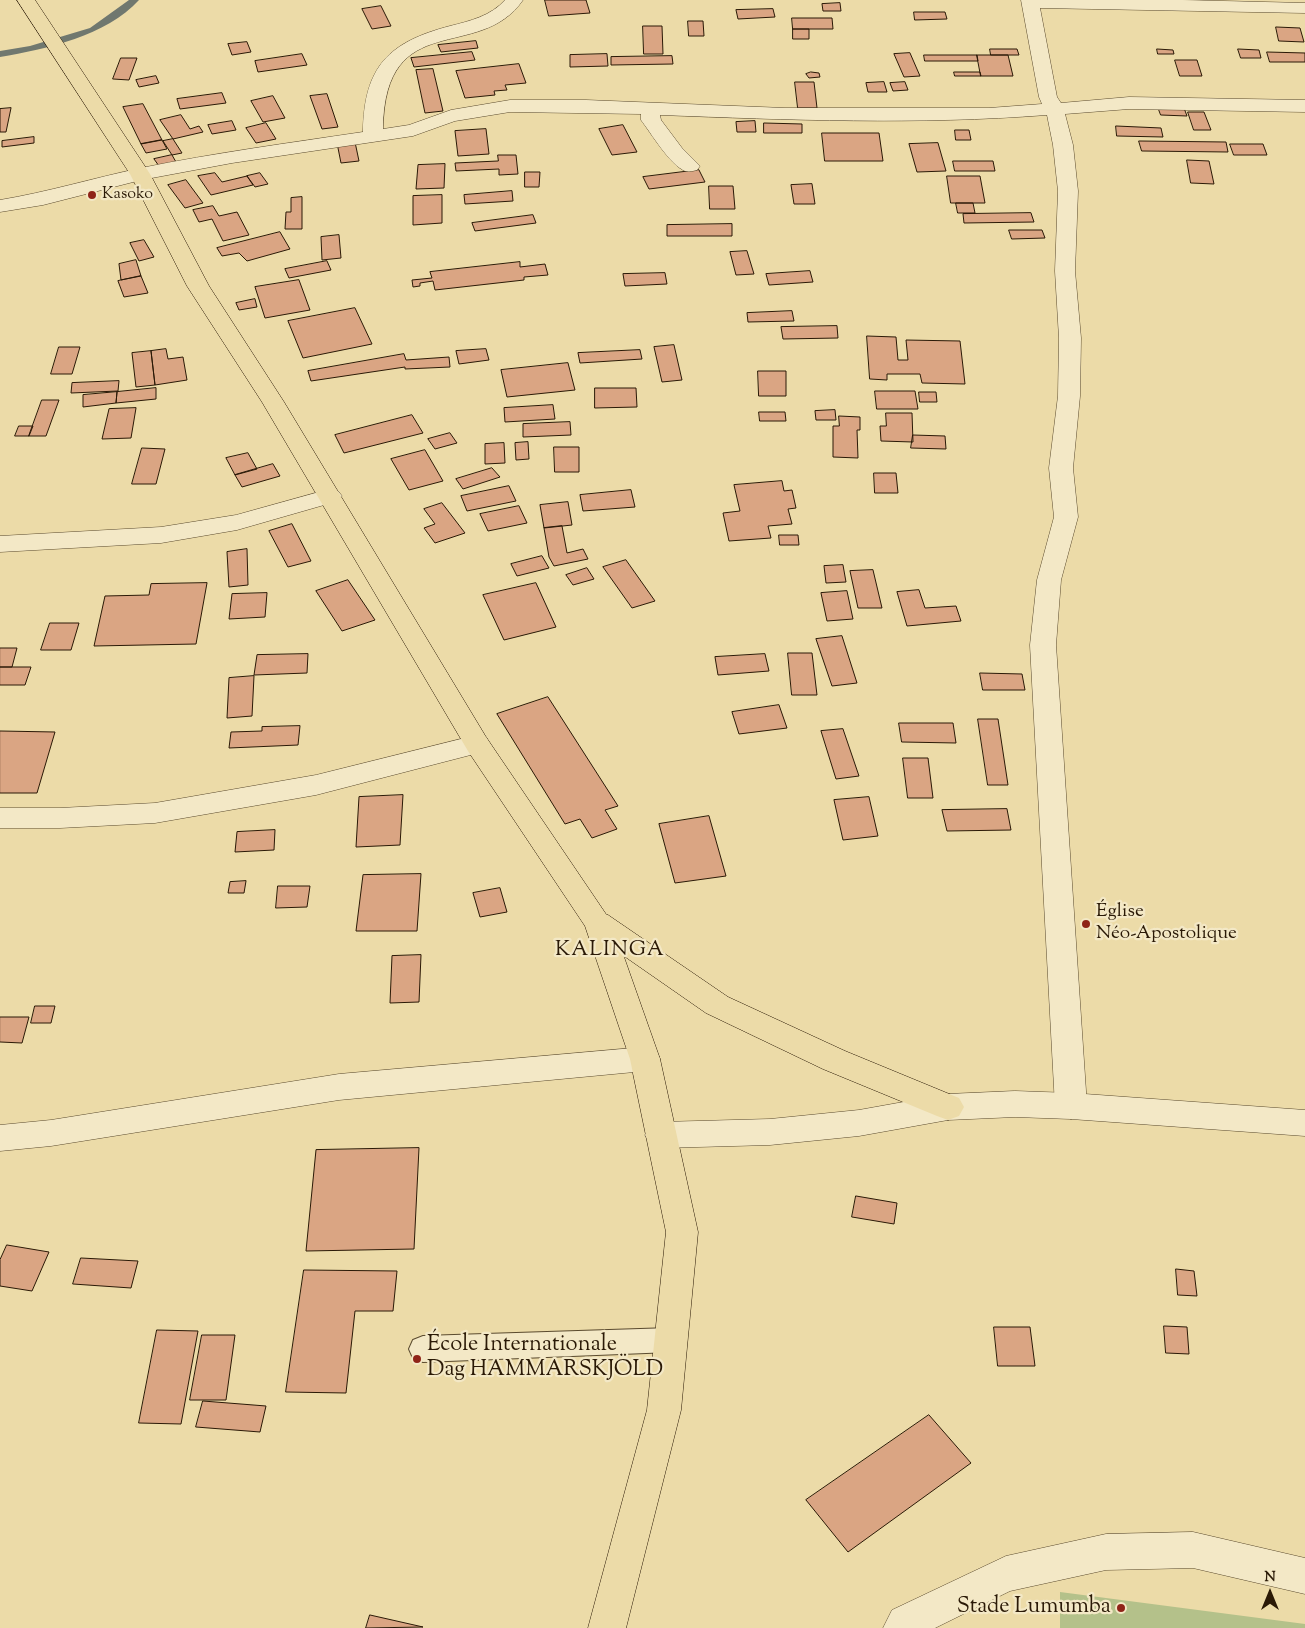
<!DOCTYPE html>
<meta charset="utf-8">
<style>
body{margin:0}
#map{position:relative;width:1305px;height:1628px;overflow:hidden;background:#ecdba8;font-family:"Sorts Mill Goudy",serif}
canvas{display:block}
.north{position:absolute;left:1245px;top:1568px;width:50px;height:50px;-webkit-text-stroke:4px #f3e8c6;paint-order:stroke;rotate:0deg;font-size:14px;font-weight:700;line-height:20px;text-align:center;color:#2a1906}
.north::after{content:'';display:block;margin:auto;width:18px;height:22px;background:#2a1906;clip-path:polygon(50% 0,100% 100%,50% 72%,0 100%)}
</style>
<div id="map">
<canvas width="1305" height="1628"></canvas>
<div class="north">N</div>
</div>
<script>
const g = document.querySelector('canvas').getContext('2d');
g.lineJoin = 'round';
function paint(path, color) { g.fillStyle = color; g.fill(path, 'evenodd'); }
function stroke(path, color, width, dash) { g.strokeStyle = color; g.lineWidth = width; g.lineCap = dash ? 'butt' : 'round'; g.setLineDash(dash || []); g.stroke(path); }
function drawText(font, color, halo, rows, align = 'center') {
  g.font = font + ' "Sorts Mill Goudy",serif'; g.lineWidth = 4.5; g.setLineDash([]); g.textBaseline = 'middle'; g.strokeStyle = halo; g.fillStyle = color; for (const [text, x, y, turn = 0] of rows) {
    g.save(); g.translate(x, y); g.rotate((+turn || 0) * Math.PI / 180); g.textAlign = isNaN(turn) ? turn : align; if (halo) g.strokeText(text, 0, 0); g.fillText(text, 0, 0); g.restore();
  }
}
paint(new Path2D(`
 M1060,1592L1305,1624V1628H1060Z`), '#b4c18a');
paint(new Path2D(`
 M129,0H139C106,36 47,49 0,57V51L30,46L90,28Z`), '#70786f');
const building = new Path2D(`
 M545,0H586L590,13L549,16Z
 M840,3L841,11H823L822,4Z
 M381,6L391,26L372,29L362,9Z
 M773,9L775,17L738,19L736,10Z
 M914,12H945L947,19L915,20Z
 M792,18H832L833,29H793Z
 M688,21H703L704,36H689Z
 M643,26H662L663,54H644Z
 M1276,27L1300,28L1304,42L1279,41Z
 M793,29H809V39H793Z
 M476,41L478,48L441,52L438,45Z
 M247,42L251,52L232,55L228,44Z
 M990,49H1017L1019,55H991Z
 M1157,49L1173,50L1174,54H1158Z
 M1238,49L1259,50L1261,58H1241Z
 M472,52L475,60L414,67L411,58Z
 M1267,52L1305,53V62H1270Z
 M910,53L920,76L904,77L894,54Z
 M302,54L307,65L258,72L255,61Z
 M607,54L608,66L570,67V55Z
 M924,55H977L978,61H925Z
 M977,55H1008L1013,76H981Z
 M672,56L673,64L611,65V57Z
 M121,58H137L129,80L113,79Z
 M1175,60H1197L1202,76H1180Z
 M519,64L526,83L505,85L507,90L494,91L495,95L465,98L456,71Z
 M433,69L443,111L425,113L416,70Z
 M811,72L819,73L820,77L809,78L806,74Z
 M954,72H980L981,76H955Z
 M156,76L159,83L139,87L136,80Z
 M795,82H814L817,108H798Z
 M884,82L887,92H868L866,83Z
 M905,82L908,90L893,91L890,83Z
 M222,93L226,103L180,109L177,99Z
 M327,94L338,127L322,129L310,96Z
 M273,96L285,118L263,122L251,101Z
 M143,104L162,140L141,144L123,107Z
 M1158,107L1184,108L1187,116L1161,115Z
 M11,108L6,132H0V109Z
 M1188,112H1204L1211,130H1194Z
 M181,115L190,129L199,126L203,132L173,139L160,120Z
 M232,121L236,130L212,134L208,125Z
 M755,121L756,132H737L736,122Z
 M266,123L276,139L256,143L246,128Z
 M764,123L802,124V133H764Z
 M623,125L637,152L612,155L599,129Z
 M1116,126L1161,128L1163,137L1117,136Z
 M486,129L489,154L458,156L455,131Z
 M955,130H969L971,140H956Z
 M822,133H879L883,161H825Z
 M34,137V143L2,147V141Z
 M173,139L182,153L172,155L163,141Z
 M162,140L167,149L146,153L141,144Z
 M1139,141L1226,142L1228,152L1142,151Z
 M355,142L359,161L341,163L337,143Z
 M938,143L946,171L917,172L909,144Z
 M1230,144H1263L1267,155H1234Z
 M172,155L176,162L159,166L154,159Z
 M498,155H516L518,174L499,175V169L456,171L455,163L498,161Z
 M1187,160L1209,161L1214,184L1191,183Z
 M953,161H993L995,171H955Z
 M445,164L444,188L416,189L418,165Z
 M699,170L705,182L649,189L643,177Z
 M525,172H540L539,187H525Z
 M215,173L222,182L247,176L253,185L211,195L198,176Z
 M260,173L268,184L255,187L247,176Z
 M947,176H980L985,203H951Z
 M186,180L203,203L185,208L168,185Z
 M812,184L815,204H794L791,185Z
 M709,186H733L735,209H710Z
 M512,191L513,201L465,204L464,195Z
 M442,195V223L413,225V196Z
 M302,197V229H285L286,212H291V198Z
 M956,203H973L975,213H958Z
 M213,206L219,216L237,212L249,235L223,241L212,219L199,222L193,210Z
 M1031,213L1034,222L964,223L963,214Z
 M533,215L536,223L475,231L472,223Z
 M732,224V236H667V225Z
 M1009,230H1042L1045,238L1012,239Z
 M280,232L290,249L247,261L239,253L222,256L217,248Z
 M339,235L341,258L322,260L321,237Z
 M144,240L154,257L139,261L130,243Z
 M747,251L754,274L736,275L730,252Z
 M136,260L141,276L121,280L119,264Z
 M327,261L331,270L289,278L285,269Z
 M520,262V267L545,264L548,275L524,277V280L435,290L433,281L420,283V286L413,287L412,280L432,278L430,272Z
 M810,271L813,282L769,285L766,274Z
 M665,273L667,284L625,286L623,274Z
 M141,276L148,293L124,297L118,281Z
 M299,280L310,310L265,318L255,287Z
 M255,299L257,307L239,310L236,303Z
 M355,308L372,344L303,358L288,321Z
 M792,311L794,321L748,322L747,313Z
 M837,326L838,338L783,339L781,327Z
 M867,336L896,337L898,360H908L906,340L960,341L965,384L922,383L920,374H887V380L870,379Z
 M674,345L682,380L662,382L654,347Z
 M59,347H80L72,374H51Z
 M166,349L168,359L183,357L187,380L155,385L151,351Z
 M486,349L489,360L459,364L456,351Z
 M640,350L642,359L580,363L578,353Z
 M151,351L155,385L136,387L132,353Z
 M404,354L406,360L449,357L450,367L405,369V367L311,381L308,371Z
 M568,363L575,390L507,397L501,370Z
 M758,371H786V396H759Z
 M119,381L118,391L71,393L72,383Z
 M156,388V399L116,403L117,392Z
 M595,388H636L637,407L595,408Z
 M875,391H915L918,409H877Z
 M117,392L116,403L83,407V395Z
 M919,392H936L937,402H920Z
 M42,400H59L46,436H29Z
 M553,405L555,419L505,422L504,408Z
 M136,408L131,438L102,439L109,409Z
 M835,410L836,420H816L815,411Z
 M759,412H785L786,421H760Z
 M886,413H912L913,442L881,441L880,426H886Z
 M412,415L423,433L344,453L335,435Z
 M839,416L860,417V430H857L858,458L833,457V426H839Z
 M570,422L571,435L523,437V424Z
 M19,426H33L29,436H15Z
 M450,433L457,443L435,449L428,439Z
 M913,435L945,436L946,449L911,448Z
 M528,442L529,459L516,460L515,443Z
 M504,443L505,463L485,464V444Z
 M554,447H579V472H555Z
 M142,448L165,449L156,484H132Z
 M425,450L443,481L409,490L391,459Z
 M248,453L257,469L235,475L226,458Z
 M273,464L280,476L242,487L235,475Z
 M492,468L500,477L463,489L456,479Z
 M874,473H896L898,493H875Z
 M782,481L784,491L792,490L796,508L788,509L792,524L768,526L771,538L729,541L723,513L740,511L734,485Z
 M509,486L516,501L467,511L461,496Z
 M631,490L635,507L583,511L580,495Z
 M568,502L572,525L544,528L540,505Z
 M442,503L465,533L435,543L424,528L435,524L424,509Z
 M519,506L527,523L488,531L480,514Z
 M292,524L311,561L288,567L269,531Z
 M562,526L567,553L583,549L588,559L554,566L549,557L544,528Z
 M779,535H798L799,545H780Z
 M247,549L248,585L229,587L227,552Z
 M542,556L549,568L517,576L511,564Z
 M626,560L655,601L632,608L603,567Z
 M843,565L846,582L826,583L824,566Z
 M587,568L594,579L573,585L566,575Z
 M873,570L882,608H858L850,571Z
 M348,580L375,620L342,631L316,591Z
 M207,583L196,644L94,646L105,596L149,595L151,584Z
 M536,583L556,627L504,640L483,595Z
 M919,590L925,608L956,606L961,621L907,626L897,592Z
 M847,591L853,619L827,621L821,593Z
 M267,593L265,617L229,619L232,594Z
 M50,623H79L71,650H41Z
 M842,636L857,683L832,686L816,639Z
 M0,648H17L12,667H0Z
 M788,653H812L817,695H792Z
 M308,654L307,673L254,675L257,655Z
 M765,654L769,671L718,675L715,657Z
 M0,667H31L25,685H0Z
 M980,673L1022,674L1025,690H983Z
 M254,676L252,716L227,718L229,678Z
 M548,697L618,806L605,810L617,829L592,838L580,819L565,824L497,714Z
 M779,705L787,728L739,734L732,712Z
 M978,719H998L1008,785H988Z
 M899,723H953L956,743L902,742Z
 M300,726L298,745L229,748L231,732L262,731V727Z
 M843,729L859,776L836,779L821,731Z
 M0,731L55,732L37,793H0Z
 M903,758H928L933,798H908Z
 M403,795L400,845L356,847L359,797Z
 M869,797L878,836L843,840L834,800Z
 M1007,809L1011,830L947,831L942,810Z
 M709,816L726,876L675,883L659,824Z
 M275,830L274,850L235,852L237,832Z
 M421,874L417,931H356L363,875Z
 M246,881L244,893H228L230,882Z
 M278,886H310L307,907L276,908Z
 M500,888L507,912L480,917L473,893Z
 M421,955L419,1002L390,1003L392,956Z
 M35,1006H55L51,1023H31Z
 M0,1017H29L22,1043L0,1042Z
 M419,1148L414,1249L306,1251L316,1150Z
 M856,1196L897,1203L894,1224L852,1217Z
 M7,1245L49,1252L32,1291L0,1286V1260Z
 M81,1258L138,1261L131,1288L73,1284Z
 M1176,1269L1194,1271L1197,1296L1178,1295Z
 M304,1270L397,1271L393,1311H355L346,1393L286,1392Z
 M1164,1326L1187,1327L1189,1354L1166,1353Z
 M994,1327H1030L1035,1366H998Z
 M157,1330L198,1331L181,1424L139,1423Z
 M202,1335H235L226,1400H190Z
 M203,1401L266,1406L260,1432L196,1427Z
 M929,1415L971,1463L848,1552L806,1500Z
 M370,1615L423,1627L366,1628Z`);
paint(building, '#daa583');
stroke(building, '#2a1906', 1);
const service = new Path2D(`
 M671,1328L681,1331L685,1340L681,1349L671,1352L423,1362L413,1358L409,1349L413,1340L423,1336Z`);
const minor = new Path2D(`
 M505,0H523C479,64 385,6 383,129L409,125L451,110L510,100H586L785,108H989L1042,104L1039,97L1021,0H1183L1305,3V13L1040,8L1057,97L1061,103L1129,97L1305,100V112L1129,109L1065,114L1073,145L1078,191L1075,271L1081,338L1080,396L1073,468L1078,517L1061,580L1056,645L1087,1106L1082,1115L1071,1119L1060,1115L1055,1106L1030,645L1037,580L1054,517L1049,468L1058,396L1059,338L1055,271L1058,191L1053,145L1047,115C918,125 789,120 660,115L661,120L682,148L700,166L697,170C693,171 690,172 685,171C670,165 651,133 641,120V114L510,112L455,121L413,136L232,163L141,180L43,205L0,212V200C48,192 94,178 141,168C215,153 289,143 363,132C364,66 389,42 450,26C470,21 491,16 505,0Z
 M330,489L338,491L342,496L338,501L237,530L161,543L0,552V536L161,527L236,515Z
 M477,735L486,737L490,744L486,751L316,795L155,823L60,828H0V808H60L155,803L316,775Z
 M645,1047L656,1050L660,1059L656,1068L645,1071L339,1100L51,1146L0,1151V1125L51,1120L339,1074Z
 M1193,1532L1305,1558V1594L1193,1568L1106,1570L1010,1591L935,1628H883L892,1610L1006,1556L1106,1534Z`);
const tertiary = new Path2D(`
 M1015,1091L1071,1093L1305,1110V1136L1071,1119L1015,1117L948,1120L859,1136L770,1145L661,1148L650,1144L645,1135L650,1126L661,1122L770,1119L859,1110L948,1094Z`);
const primary = new Path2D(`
 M598,912L608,915L728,997L845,1051L959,1098L964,1107L959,1116L948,1120L937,1116L823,1069L706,1013L588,931L584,923L588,915Z`);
const trunk = new Path2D(`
 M17,0H35L150,174L209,286L284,402L486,737L612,923L660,1059L698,1232L681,1410L626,1628H588L647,1410L666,1232L630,1059L585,926L468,751L262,402L187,286L130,174Z`);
stroke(service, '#5a4a2e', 2);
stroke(minor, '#5a4a2e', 1);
stroke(tertiary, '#5a4a2e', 1);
stroke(primary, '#2a1906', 1);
stroke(trunk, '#2a1906', 1);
paint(service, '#f3e8c6');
paint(minor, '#f3e8c6');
paint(tertiary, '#f3e8c6');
paint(primary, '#ecdba8');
paint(trunk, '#ecdba8');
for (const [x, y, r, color] of [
 [92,195,5,"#8f2418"],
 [1086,924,5,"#8f2418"],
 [417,1359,5,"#8f2418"],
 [1121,1608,5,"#8f2418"]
]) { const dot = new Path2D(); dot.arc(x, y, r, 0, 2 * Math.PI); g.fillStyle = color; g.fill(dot); stroke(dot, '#f3e8c6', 2); }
drawText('16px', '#2a1906', '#f3e8c6', [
 ["Kasoko",102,195]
], 'left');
drawText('19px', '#2a1906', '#f3e8c6', [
 ["Église",1096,913],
 ["Néo-Apostolique",1096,935]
], 'left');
g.letterSpacing = '1px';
drawText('21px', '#2a1906', '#f3e8c6', [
 ["KALINGA",610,951]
]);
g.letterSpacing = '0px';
drawText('22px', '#2a1906', '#f3e8c6', [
 ["École Internationale",427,1346],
 ["Dag HAMMARSKJÖLD",427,1371],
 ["Stade Lumumba",1111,1608,"right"]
], 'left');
</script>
